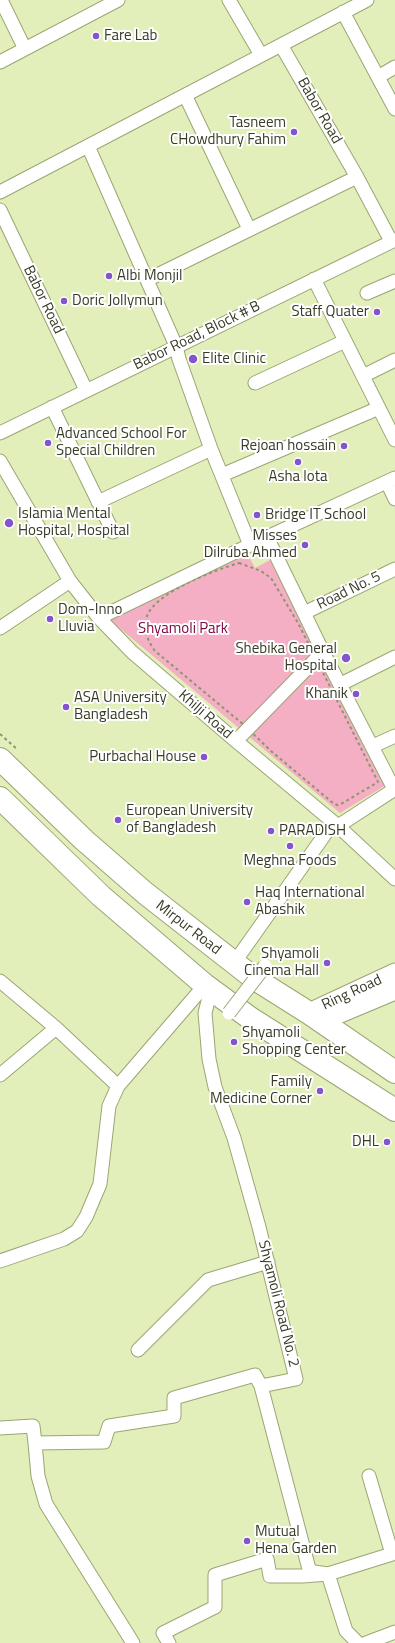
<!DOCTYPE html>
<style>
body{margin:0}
canvas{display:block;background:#e3efba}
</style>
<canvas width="395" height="1643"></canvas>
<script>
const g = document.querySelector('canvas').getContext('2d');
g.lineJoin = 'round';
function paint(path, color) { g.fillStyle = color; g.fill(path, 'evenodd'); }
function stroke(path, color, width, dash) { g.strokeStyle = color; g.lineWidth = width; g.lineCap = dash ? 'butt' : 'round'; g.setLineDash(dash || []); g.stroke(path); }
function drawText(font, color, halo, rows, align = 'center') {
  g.font = font + ' "Titillium Web",sans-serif'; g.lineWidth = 4; g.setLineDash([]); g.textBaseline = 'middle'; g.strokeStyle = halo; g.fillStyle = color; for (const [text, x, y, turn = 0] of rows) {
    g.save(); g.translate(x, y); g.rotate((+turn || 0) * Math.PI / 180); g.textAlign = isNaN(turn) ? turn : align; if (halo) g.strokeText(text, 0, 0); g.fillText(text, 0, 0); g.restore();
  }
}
paint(new Path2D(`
 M246,551L255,568L270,560L386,785L340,813L110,620Z`), '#f4afc5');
const street = new Path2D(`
 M1,0L25,49
 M229,0L261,55
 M343,12L395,109
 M281,45L357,177L391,241
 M0,62L118,0
 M378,77L395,67
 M185,95L249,229
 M88,146L176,346L179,359L211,449L250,545
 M0,192L367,0
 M0,210L86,390
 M314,279L395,440
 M147,280L357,177
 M367,293L395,281
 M363,376L395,360
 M255,383L345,341
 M52,407L113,532
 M0,433L395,240
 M0,461L70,581L99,618L132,652L236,741L338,826L395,879
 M222,475L379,408
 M387,482L395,499
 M98,502L211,449
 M267,537L324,654L394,789
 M304,613L395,569
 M99,618L250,545L395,478
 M0,628L70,581
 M341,684L395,657
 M236,741L316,659L324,654
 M373,746L395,736
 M338,826L395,789
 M234,963L333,823
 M0,981L56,1028L118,1086L109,1106L100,1184L86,1217L77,1231L64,1239L0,1261
 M214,991L208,1001L205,1013L209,1059L215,1087L234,1138L259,1227L296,1379L261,1386L309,1569L314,1572L328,1574L346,1631L358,1643
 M0,1075L56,1028
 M118,1086L205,985
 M138,1350L208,1280L268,1262
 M0,1428L33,1426L35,1443L104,1442L109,1426L174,1416V1398L255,1375L261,1386
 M35,1443L38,1476L46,1504L133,1643
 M169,1643L163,1633L215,1607V1575L267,1559L270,1576H303L328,1574L392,1554L369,1476
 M366,1643L395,1632`);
const secondary = new Path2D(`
 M309,1013L395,973
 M321,1021L395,990`);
const highway = new Path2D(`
 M0,759L84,840L145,893L255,979L309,1013L395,1072
 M0,798L101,896L205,985L250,1018L395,1110`);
stroke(street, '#9aa673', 15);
stroke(secondary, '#9aa673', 21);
stroke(highway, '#9aa673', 24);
stroke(new Path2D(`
 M239,563L261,571L271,578L298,623L378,782L341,804L337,805L333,803L271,751L244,725L155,651C148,641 142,629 147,616C156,592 215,570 239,563Z
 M0,734L17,749L16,750`), '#8d9570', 2, [3, 3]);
stroke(street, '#fff', 13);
stroke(secondary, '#fff', 19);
stroke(highway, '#fff', 22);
const streetBridge = new Path2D(`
 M229,1013L265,966`);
stroke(streetBridge, '#9aa673', 15, []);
stroke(streetBridge, '#fff', 13);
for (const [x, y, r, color] of [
 [96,36,4,"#8354cc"],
 [294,132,4,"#8354cc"],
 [109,276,4,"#8354cc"],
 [64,301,4,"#8354cc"],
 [377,312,4,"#8354cc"],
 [193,359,5,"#8354cc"],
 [48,443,4,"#8354cc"],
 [344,446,4,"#8354cc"],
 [298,462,4,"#8354cc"],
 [257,515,4,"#8354cc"],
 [9,523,5,"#8354cc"],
 [305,545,4,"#8354cc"],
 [50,619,4,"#8354cc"],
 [346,658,5,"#8354cc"],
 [356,694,4,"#8354cc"],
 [66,707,4,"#8354cc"],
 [204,757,4,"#8354cc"],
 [118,820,4,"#8354cc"],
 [271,831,4,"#8354cc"],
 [290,846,4,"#8354cc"],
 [247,902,4,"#8354cc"],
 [327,963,4,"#8354cc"],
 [234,1042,4,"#8354cc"],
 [320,1091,4,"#8354cc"],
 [387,1142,4,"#8354cc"],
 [247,1541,4,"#8354cc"]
]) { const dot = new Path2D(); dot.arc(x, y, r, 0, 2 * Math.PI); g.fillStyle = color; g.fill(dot); stroke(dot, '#fff', 1.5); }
drawText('15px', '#373b26', '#fff', [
 ["Fare Lab",104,36],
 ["Tasneem",286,123,"right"],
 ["CHowdhury Fahim",286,140,"right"],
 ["Albi Monjil",117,276],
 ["Doric Jollymun",72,301],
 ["Staff Quater",369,312,"right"],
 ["Elite Clinic",202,359],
 ["Advanced School For",56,434],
 ["Special Children",56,451],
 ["Rejoan hossain",336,446,"right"],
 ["Asha lota",298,477,"center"],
 ["Islamia Mental",18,514],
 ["Hospital, Hospital",18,531],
 ["Bridge IT School",265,515],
 ["Misses",297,536,"right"],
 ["Dilruba Ahmed",297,553,"right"],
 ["Dom-Inno",58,610],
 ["Lluvia",58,627],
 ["Shebika General",337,649,"right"],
 ["Hospital",337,666,"right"],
 ["Khanik",348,694,"right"],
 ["ASA University",74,698],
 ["Bangladesh",74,715],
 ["Purbachal House",196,757,"right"],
 ["European University",126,811],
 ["of Bangladesh",126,828],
 ["PARADISH",279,831],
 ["Meghna Foods",290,861,"center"],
 ["Haq International",255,893],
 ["Abashik",255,910],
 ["Shyamoli",319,954,"right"],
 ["Cinema Hall",319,971,"right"],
 ["Shyamoli",242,1033],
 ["Shopping Center",242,1050],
 ["Family",312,1082,"right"],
 ["Medicine Corner",312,1099,"right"],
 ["DHL",379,1142,"right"],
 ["Mutual",255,1532],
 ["Hena Garden",255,1549]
], 'left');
drawText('15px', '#373b26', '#fff', [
 ["Babor Road",319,111,60],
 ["Babor Road",43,300,64],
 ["Babor Road, Block # B",197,336,-26],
 ["Road No. 5",349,591,-26],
 ["Khilji Road",205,715,41],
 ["Mirpur Road",188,928,38],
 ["Ring Road",352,993,-25],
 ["Shyamoli Road No. 2",278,1304,76]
]);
drawText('15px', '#800945', '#fff', [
 ["Shyamoli Park",183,629]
]);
</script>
